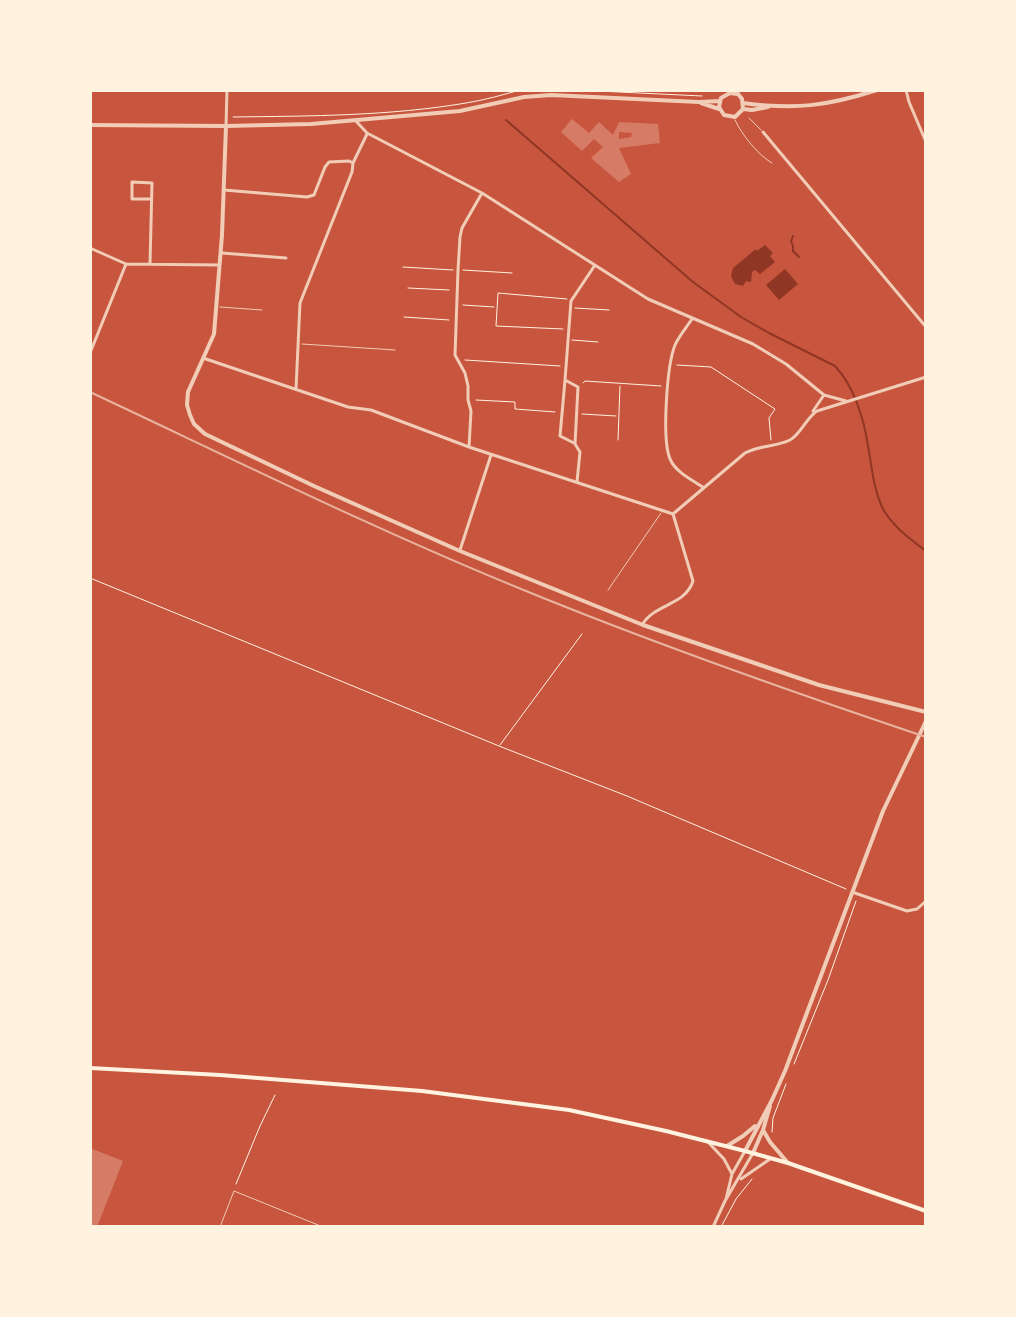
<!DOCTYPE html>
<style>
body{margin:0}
#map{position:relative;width:1016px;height:1317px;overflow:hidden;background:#c8553d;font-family:"IBM Plex Sans",sans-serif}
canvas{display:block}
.frame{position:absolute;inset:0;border:92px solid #fff3e0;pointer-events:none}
</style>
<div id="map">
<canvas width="1016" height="1317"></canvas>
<div class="frame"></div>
</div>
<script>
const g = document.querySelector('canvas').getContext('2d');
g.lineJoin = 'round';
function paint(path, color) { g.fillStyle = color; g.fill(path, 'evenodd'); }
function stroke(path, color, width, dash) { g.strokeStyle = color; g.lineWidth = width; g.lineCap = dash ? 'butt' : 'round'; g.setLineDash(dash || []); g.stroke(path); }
paint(new Path2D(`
 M765,245L773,253L770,256L775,262L760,274L755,270L752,272L751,282L746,281L743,286L735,284L731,276L733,268L756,249L757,251Z
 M785,269L798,284L779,300L766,285Z`), '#8f3625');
stroke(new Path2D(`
 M489,90L490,92
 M506,120L693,282L741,317L769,333L835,366C854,386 864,419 868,446C872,467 873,487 882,507C892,526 909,538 926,551
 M793,236L791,241L793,246V251L799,257`), '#8f3625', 2);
paint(new Path2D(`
 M572,119L589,133L599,122L613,135L619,122L658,124L660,143L619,148L631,174L619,182L591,158L603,147L594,139L582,151L561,132ZM619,132L632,133L631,137L619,139Z
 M90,1148L123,1161L97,1227H90Z`), '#d67c66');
stroke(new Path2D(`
 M577,90L702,96
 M233,117C310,116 390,116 466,103C485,100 502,95 520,90
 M403,267L453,270
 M463,270L512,273
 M408,288L449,290
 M463,305L494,307
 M575,308L609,310
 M404,317L449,320
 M563,329L496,326L498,293L567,299
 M572,340L598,342
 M465,360L560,366
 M677,365L711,367L775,409L769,418L771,440
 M583,383L585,381L661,386
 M476,400L515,402V409L555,412
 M582,414L616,416
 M618,440L620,386
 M90,578L499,746L627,796L846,889
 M500,745L582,634
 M794,1064L828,980L856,901
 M772,1132L773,1118L786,1084
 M236,1184L260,1126L275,1095
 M721,1227L736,1199L752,1179`), '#fff3e0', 1);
stroke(new Path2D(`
 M749,118L761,130
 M735,120C742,135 758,155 772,163
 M220,307L262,310
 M302,344L395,350
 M608,590L661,513
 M220,1227L234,1191L323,1227`), '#f1ccb7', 1);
stroke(new Path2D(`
 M906,90L909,102L926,142
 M355,120L367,133L482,193L648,299L753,344L786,364L824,395L846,401
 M226,126L227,90
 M763,132L926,327
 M224,190L307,197L314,195L325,167L329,162L349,161L353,163
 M90,248L126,264L219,265
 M222,253L286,258
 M150,264L152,183L132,182V199H151
 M692,319C686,328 679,336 675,345C667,365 661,443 671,461C677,473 694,481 704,488
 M90,353L126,264
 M203,358L348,407L371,410L469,447L673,514
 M565,380L560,436L574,443
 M296,389L300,303L352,172L353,163L367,134
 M813,411L824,395
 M469,447L471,411L468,400V386L465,373L455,355L458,270L460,237L462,228L482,193
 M577,482L580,452L575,444L578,387L565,380L571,301L595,265
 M673,514L745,453C759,445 776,447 790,440C801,434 806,418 817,411L926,377
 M460,550L491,455
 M642,625C655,603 685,606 693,581L673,514
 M852,892L907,911L917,909L926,901
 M708,1142L724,1159L732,1174
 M741,1179L770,1159
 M726,1199L732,1174L745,1151
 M713,1227L725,1201L753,1153`), '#f1ccb7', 3);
stroke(new Path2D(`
 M735,90L742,99L743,109L735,117L724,115L719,107L721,98L730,93L737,94
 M701,103L719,109
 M743,103C795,110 827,106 877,90
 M743,109L752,110L768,107
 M90,125L226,126L311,124L460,111L524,97L551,95L699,102L720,101
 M226,126L222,235L214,334L188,392L187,405L190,415L194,424L205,434L314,486L460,551L643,625L819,685L926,712
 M763,1130L770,1142L788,1163
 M727,1146L743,1136L755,1126
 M745,1151L772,1100L785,1071L883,811L926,721
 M753,1153L763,1130L770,1106`), '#f1ccb7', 4);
stroke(new Path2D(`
 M90,1068L220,1075L422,1091L569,1110L666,1131L745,1151L788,1163L926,1211`), '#fff3e0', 4);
stroke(new Path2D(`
 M90,392C235,460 378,531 526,591C658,645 792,692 926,737`), '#e9b49f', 2);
</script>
